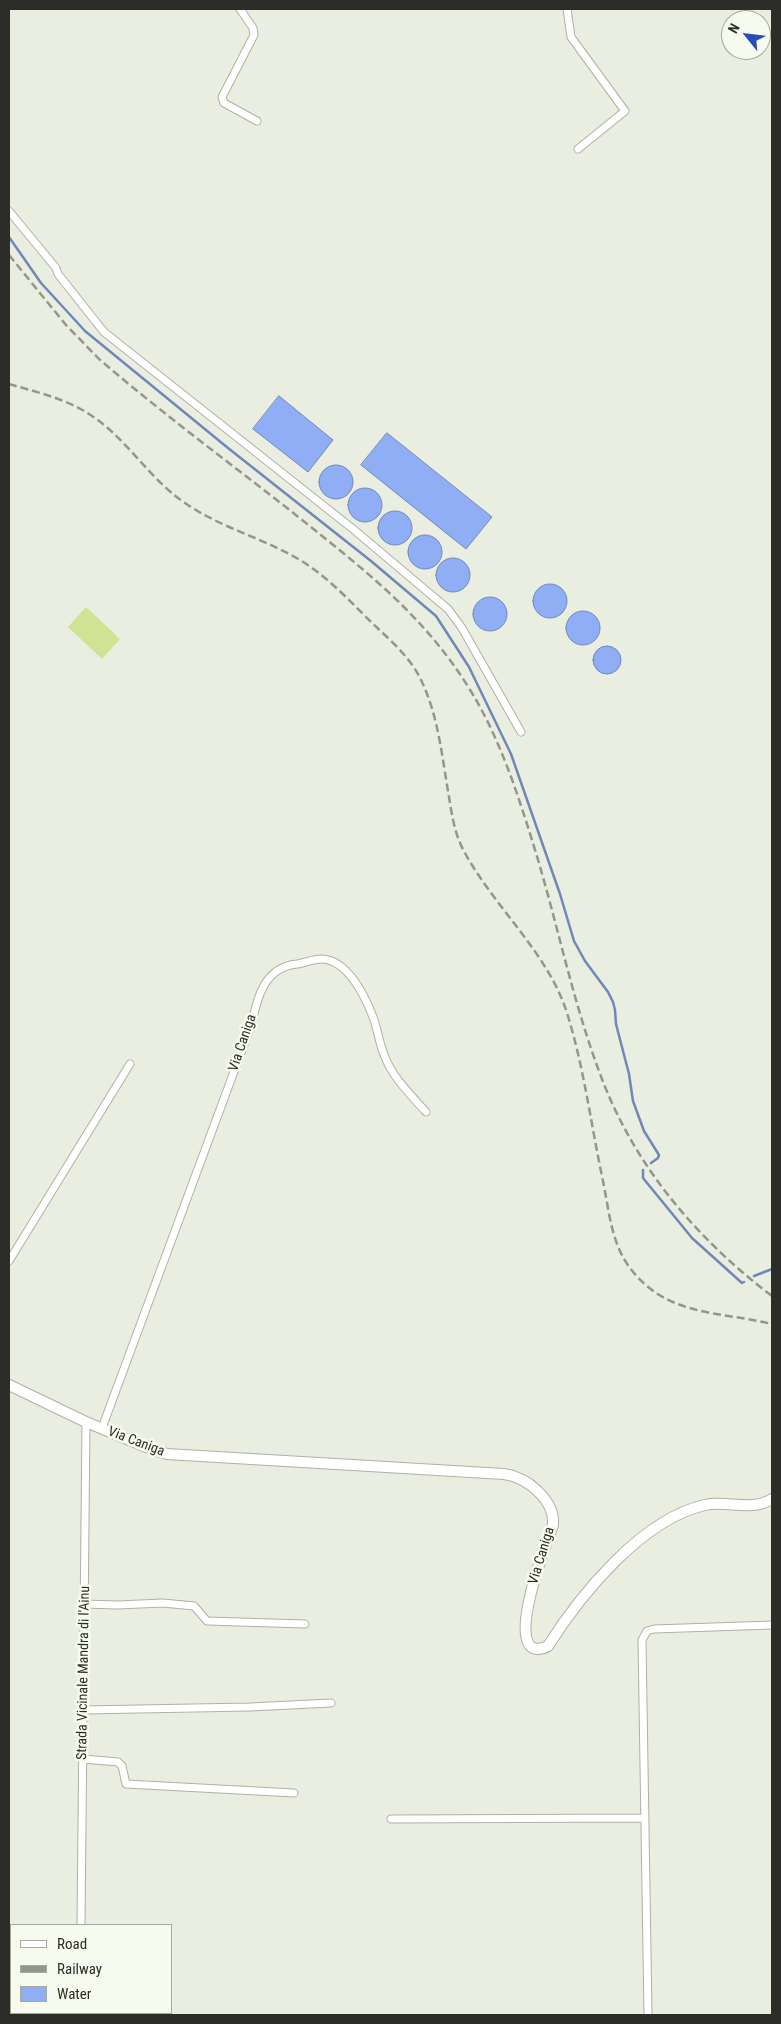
<!DOCTYPE html>
<style>
body{margin:0}
#map{position:relative;width:781px;height:2024px;overflow:hidden;background:#e9eee0;font-family:"Roboto Condensed",sans-serif}
canvas{display:block}
.frame{position:absolute;inset:0;border:10px solid #2c2d28;pointer-events:none}
.legend{position:absolute;left:10px;top:1924px;width:162px;height:90px;box-sizing:border-box;background:#f7fbed;border:1px solid #a6a99e;margin:0;padding:6px 9px;list-style:none;font-size:15px;color:#2c2d28}
.legend li{display:flex;align-items:center;gap:10px;height:25px}
.legend b{width:25px;border:1px solid #a6a99e}
.north{position:absolute;left:721px;top:10px;width:50px;height:50px;box-sizing:border-box;background:#f7fbed;border:1px solid #a6a99e;border-radius:50%;rotate:299deg;font-size:14px;font-weight:700;line-height:20px;text-align:center;color:#2c2d28}
.north::after{content:'';display:block;margin:auto;width:18px;height:22px;background:#294bbb;clip-path:polygon(50% 0,100% 100%,50% 72%,0 100%)}
</style>
<div id="map">
<canvas width="781" height="2024"></canvas>
<div class="frame"></div>
<ul class="legend">
<li><b style="height:6px;background:#fff"></b>Road</li>
<li><b style="height:6px;background:#93968c"></b>Railway</li>
<li><b style="height:14px;background:#8faef5"></b>Water</li>
</ul>
<div class="north">N</div>
</div>
<script>
const g = document.querySelector('canvas').getContext('2d');
g.lineJoin = 'round';
function paint(path, color) { g.fillStyle = color; g.fill(path, 'evenodd'); }
function stroke(path, color, width, dash) { g.strokeStyle = color; g.lineWidth = width; g.lineCap = dash ? 'butt' : 'round'; g.setLineDash(dash || []); g.stroke(path); }
function drawText(font, color, halo, rows, align = 'center') {
  g.font = font + ' "Roboto Condensed",sans-serif'; g.lineWidth = 5; g.setLineDash([]); g.textBaseline = 'middle'; g.strokeStyle = halo; g.fillStyle = color; for (const [text, x, y, turn = 0] of rows) {
    g.save(); g.translate(x, y); g.rotate((+turn || 0) * Math.PI / 180); g.textAlign = isNaN(turn) ? turn : align; if (halo) g.strokeText(text, 0, 0); g.fillText(text, 0, 0); g.restore();
  }
}
paint(new Path2D(`
 M86,607L120,639L102,659L68,627Z`), '#cee394');
const water = new Path2D(`
 M279,396L333,440L308,472L253,429Z
 M387,433L492,517L466,549L361,465Z
 M319 482a17 17 0 1 1 34 0a17 17 0 1 1-34 0Z
 M348 505a17 17 0 1 1 34 0a17 17 0 1 1-34 0Z
 M378 528a17 17 0 1 1 34 0a17 17 0 1 1-34 0Z
 M408 552a17 17 0 1 1 34 0a17 17 0 1 1-34 0Z
 M436 575a17 17 0 1 1 34 0a17 17 0 1 1-34 0Z
 M533 601a17 17 0 1 1 34 0a17 17 0 1 1-34 0Z
 M473 614a17 17 0 1 1 34 0a17 17 0 1 1-34 0Z
 M566 628a17 17 0 1 1 34 0a17 17 0 1 1-34 0Z
 M593 660a14 14 0 1 1 28 0a14 14 0 1 1-28 0Z`);
paint(water, '#8faef5');
stroke(water, '#7187b8', 1);
stroke(new Path2D(`
 M9,237L41,283L85,331L228,448L371,561L436,616L469,667L511,754L560,894L574,941L585,961L608,992L613,1002L615,1010L616,1024L629,1074L633,1101L644,1131L659,1155L658,1158L651,1163
 M643,1170V1178L692,1238L742,1283L744,1282
 M754,1276L772,1269`), '#7187b8', 2.5);
const street = new Path2D(`
 M240,9L253,28L254,35L222,97L224,103L257,121
 M567,9L571,37L625,111L578,149
 M9,211L56,268L58,274L104,332L353,529L448,609L462,628L521,732
 M9,1261L130,1064
 M102,1428L252,1023C257,997 265,967 297,964C305,963 315,958 323,959C348,961 365,996 373,1017C378,1030 379,1044 385,1057C393,1078 411,1095 426,1112
 M84,1604L118,1605L163,1603L194,1606L207,1621L305,1624
 M83,1710L250,1707L331,1703
 M83,1759L118,1762L122,1766L126,1784L294,1793
 M391,1819L645,1818
 M81,1925L86,1422
 M81,2015V2013
 M648,2015L642,1640L647,1631L654,1629L772,1625`);
const secondary = new Path2D(`
 M9,1385L86,1422L146,1447L167,1454L504,1474C527,1477 555,1500 553,1525C546,1544 510,1637 533,1648C539,1650 543,1649 548,1646C581,1594 642,1519 705,1505C727,1500 751,1512 772,1499`);
stroke(street, '#aeb2a4', 9);
stroke(secondary, '#aeb2a4', 12);
stroke(street, '#fff', 7);
stroke(secondary, '#fff', 10);
stroke(new Path2D(`
 M9,255L66,325L99,359C164,415 234,466 301,519C368,573 426,617 472,693C502,743 519,798 536,853C560,933 576,1017 608,1094C643,1176 702,1243 772,1296
 M9,384C36,392 64,398 89,414C126,437 148,478 185,503C218,526 256,536 291,555C322,571 346,597 371,622C388,638 408,655 419,676C438,712 442,757 449,797C452,816 455,836 465,853C495,908 548,953 567,1013C584,1067 591,1125 603,1181C609,1210 611,1243 630,1268C667,1317 719,1311 772,1324`), '#93968c', 2.5, [8, 4]);
drawText('14px', '#2c2d28', '#f7fbed', [
 ["Via Caniga",243,1043,-71],
 ["Via Caniga",136,1442,21],
 ["Via Caniga",542,1556,-73],
 ["Strada Vicinale Mandra di l'Ainu",84,1673,-89]
]);
</script>
